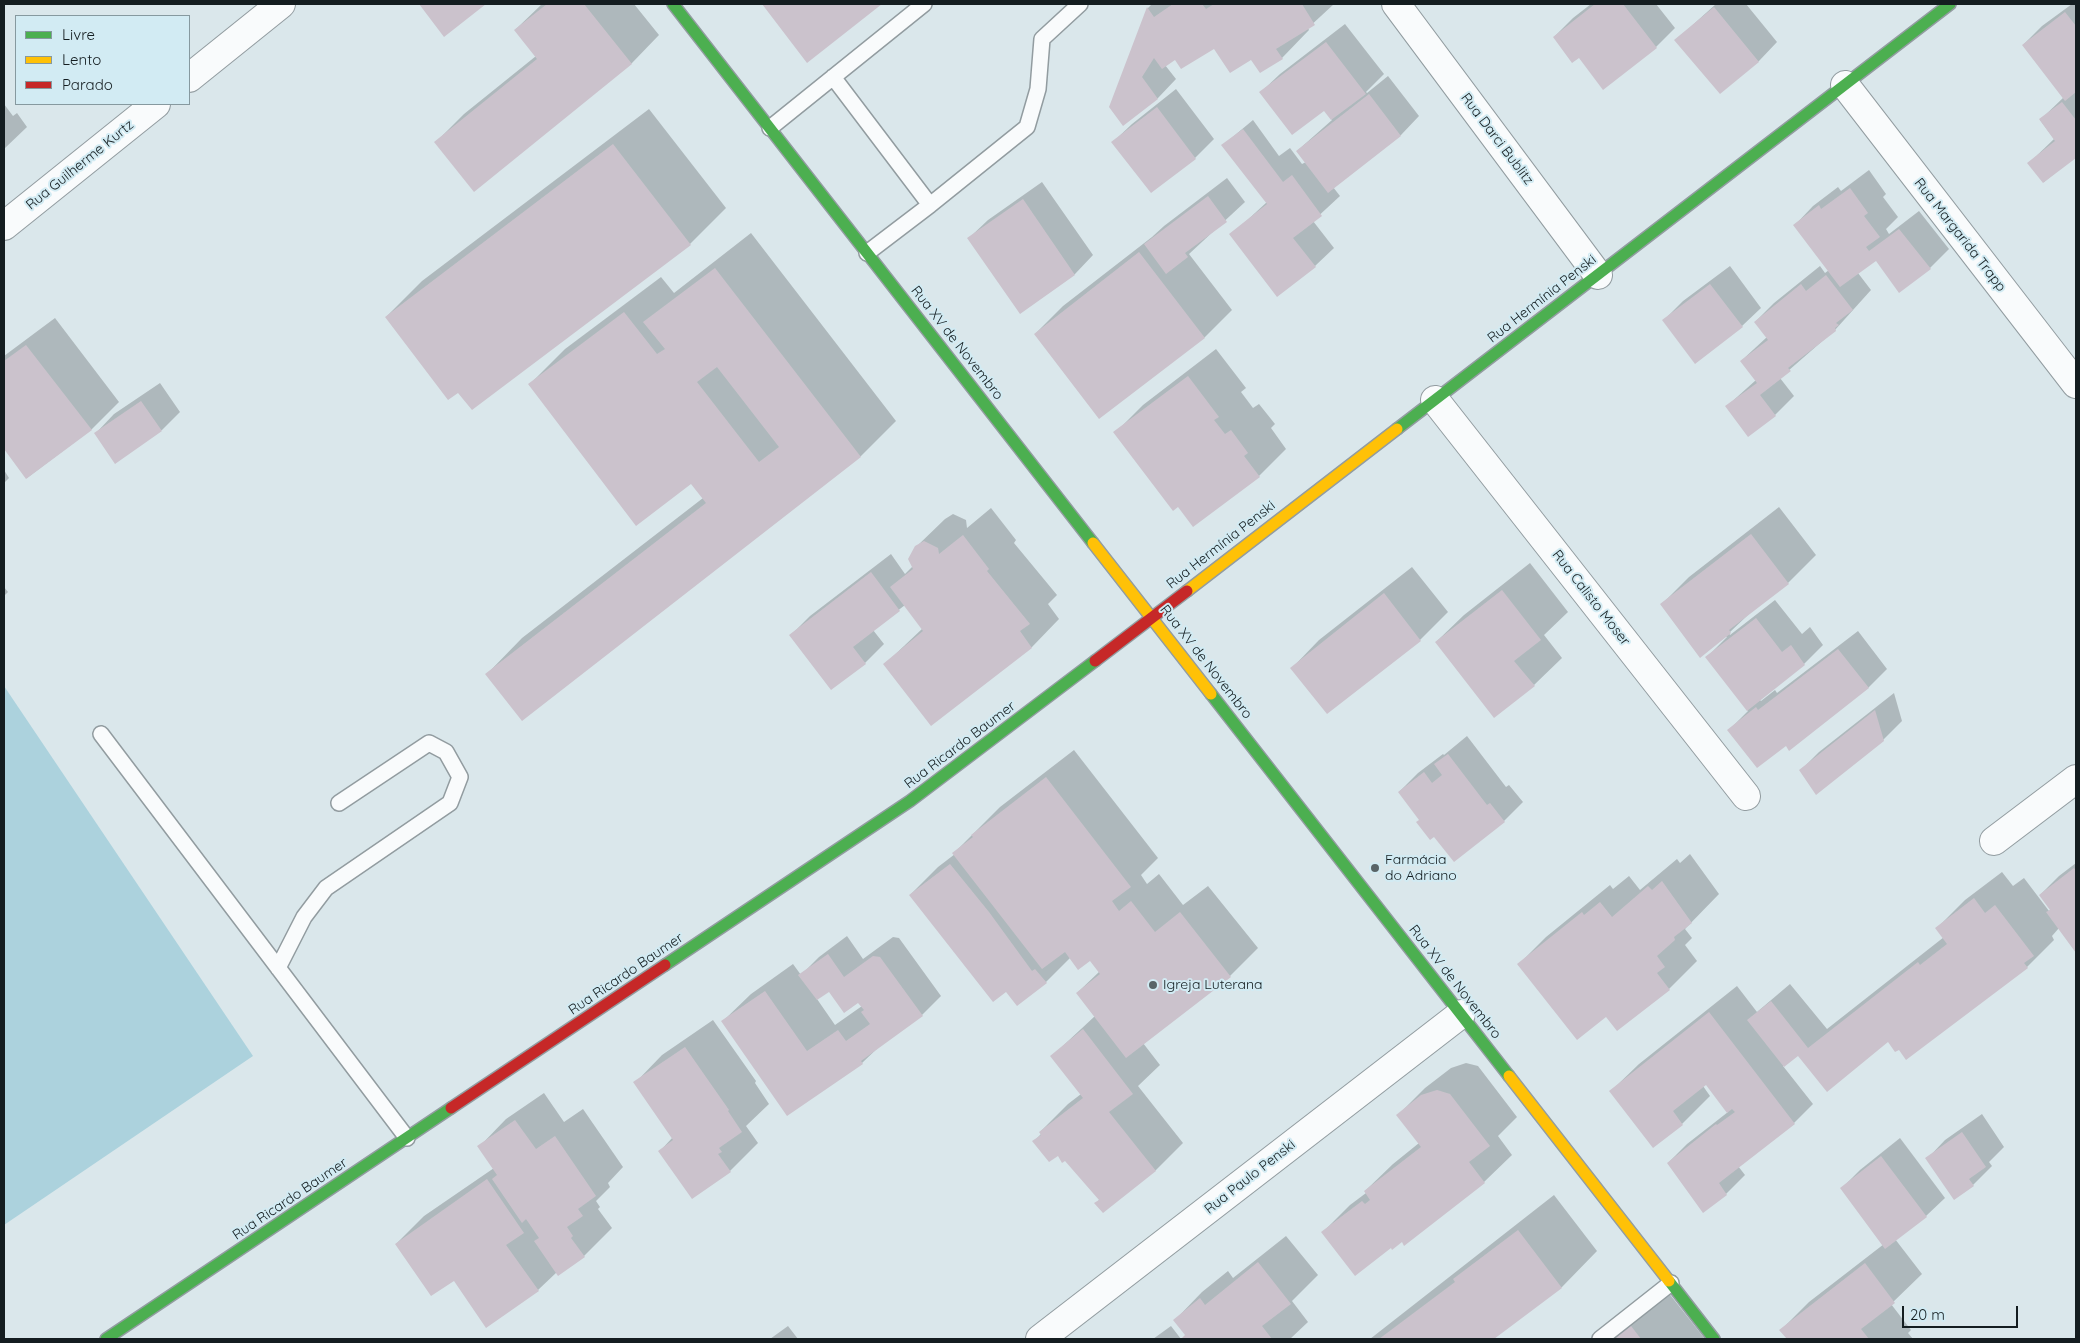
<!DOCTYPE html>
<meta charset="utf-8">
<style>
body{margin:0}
#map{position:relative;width:2080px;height:1343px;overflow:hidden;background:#dae7eb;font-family:Quicksand,sans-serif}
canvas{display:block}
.frame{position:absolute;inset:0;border:5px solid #141d20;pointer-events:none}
.legend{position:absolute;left:15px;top:15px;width:175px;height:90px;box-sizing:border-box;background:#d2ebf3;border:1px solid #86999f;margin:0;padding:6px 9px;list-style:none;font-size:15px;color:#141d20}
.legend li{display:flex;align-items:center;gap:10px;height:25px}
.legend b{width:25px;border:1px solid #86999f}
.scale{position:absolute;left:1902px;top:1306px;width:116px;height:22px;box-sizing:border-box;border:2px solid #141d20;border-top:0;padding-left:6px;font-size:15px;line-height:18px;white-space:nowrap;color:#141d20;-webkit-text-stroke:4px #d2ebf3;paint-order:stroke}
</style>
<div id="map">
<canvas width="2080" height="1343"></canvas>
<div class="frame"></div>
<ul class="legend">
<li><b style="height:6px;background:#4caf50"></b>Livre</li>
<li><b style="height:6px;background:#ffc107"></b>Lento</li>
<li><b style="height:6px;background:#c62828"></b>Parado</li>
</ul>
<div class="scale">20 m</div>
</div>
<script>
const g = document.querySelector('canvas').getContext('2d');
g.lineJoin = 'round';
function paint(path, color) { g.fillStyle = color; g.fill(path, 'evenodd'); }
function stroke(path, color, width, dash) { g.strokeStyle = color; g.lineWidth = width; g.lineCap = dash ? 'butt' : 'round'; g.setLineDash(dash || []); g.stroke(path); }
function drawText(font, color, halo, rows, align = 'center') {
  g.font = font + ' Quicksand,sans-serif'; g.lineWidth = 4; g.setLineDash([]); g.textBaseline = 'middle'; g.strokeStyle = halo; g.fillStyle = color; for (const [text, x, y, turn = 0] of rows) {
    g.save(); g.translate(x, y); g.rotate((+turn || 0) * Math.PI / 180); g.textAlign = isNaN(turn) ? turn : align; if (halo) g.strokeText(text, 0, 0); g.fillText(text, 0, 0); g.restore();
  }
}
paint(new Path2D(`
 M4,686L253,1056L4,1225Z`), '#acd2dd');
paint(new Path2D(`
 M420,4H484L444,35Z
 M542,4H634L659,35L632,63L474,190L436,142L464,114L536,56L515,30Z
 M764,4H880L808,61Z
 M1152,4H1334L1308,28L1309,30L1282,58H1252L1214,47L1175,58L1165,65L1176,79L1158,98L1124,124L1110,107L1148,8Z
 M1591,4H1656L1675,28L1656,47L1603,88L1579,57L1554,37L1573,18Z
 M1716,4H1746L1777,42L1759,61L1720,93L1676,40Z
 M2072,4H2076V156L2044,182L2029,163L2054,139L2040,120L2064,97L2023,45L2042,26Z
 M1345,24L1384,74L1366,92L1367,93L1388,76L1419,116L1401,135L1333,187L1340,196L1313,221L1334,248L1315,266L1231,235L1267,202L1223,145L1253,120L1279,156L1290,148L1302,164L1306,162L1297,151L1332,120L1324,109L1261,92L1280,74Z
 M1176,89L1214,139L1195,158L1113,142L1132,124Z
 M4,104L13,116L17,113L27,127L4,149Z
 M649,109L726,208L690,244L473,408L386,317L422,281Z
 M1869,170L1886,194L1883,197L1898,217L1886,229L1889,234L1919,211L1949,249L1930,268L1900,291L1876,259L1858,273L1871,290L1835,330L1780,378L1794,396L1775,415L1727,406L1756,380L1741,361L1767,337L1755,322L1774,303L1820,266L1825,273L1829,270L1795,225L1813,206L1838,187L1841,191Z
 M1227,178L1245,202L1189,254L1232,310L1205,337L1100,417L1035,334L1063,306L1152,237L1164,226Z
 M1042,182L1093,255L1075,274L1020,312L969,238L988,220Z
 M751,233L896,421L861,456L522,720L487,674L522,638L703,498L691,482L529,385L565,349L661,277L674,293Z
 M1730,266L1761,308L1742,326L1664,320L1683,301Z
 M55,318L119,402L92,429L27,478L4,447V356Z
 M1216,349L1246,388L1241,392L1253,408L1259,404L1275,424L1271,428L1286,449L1259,476L1178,505L1115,433L1143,405Z
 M160,383L180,412L162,430L96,433L114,414Z
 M4,470L9,478L4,483Z
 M1779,507L1816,555L1788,583L1750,613L1729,633L1730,635L1775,600L1802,634L1810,627L1823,645L1804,664L1759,699L1761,701L1775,690L1777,693L1858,631L1887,669L1868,688L1786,744L1729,730L1748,711L1707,657L1727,637L1661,605L1689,577Z
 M991,508L1016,540L1014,543L1057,595L1048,604L1059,619L1032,647L931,725L885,664L923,628L905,605L873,630L884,644L865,663L791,635L810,616L891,554L905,574L913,566L916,547L945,519L953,514L966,520L967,528Z
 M1530,563L1568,612L1544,635L1562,658L1534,685L1436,642L1464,615Z
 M1412,567L1448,612L1420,640L1327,712L1292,668L1319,640Z
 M4,587L8,592L4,596Z
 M1894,693L1902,721L1883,740L1800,771L1819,752Z
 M1467,736L1506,787L1509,785L1523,802L1504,821L1421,820L1399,792L1418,773L1443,754L1444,755Z
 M1074,750L1158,858L1141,875L1147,884L1159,874L1183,905L1208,886L1258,948L1230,976L1143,1043L1160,1065L1138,1086L1183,1143L1156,1170L1103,1212L1096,1203L1100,1199L1065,1160L1034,1141L1041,1134L1040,1132L1068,1104L1081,1094L1052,1056L1095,1016L1077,993L1100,971L1090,959L1071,957L1046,982L1007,990L910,895L938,867L955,854L954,853L1000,807Z
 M1690,854L1719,894L1685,929L1692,938L1685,945L1697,961L1669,989L1617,1030L1606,1015L1518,965L1546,937L1610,885L1613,889L1629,876L1640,890L1677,859L1680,863Z
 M2076,863V951L2059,928L2052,936L2054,940L2027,967L1899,1048L1889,1041L1804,1050L1783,1066L1813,1104L1794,1123L1738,1166L1745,1175L1726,1194L1668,1163L1687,1144L1728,1112L1706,1084L1703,1086L1710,1096L1682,1124L1653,1146L1611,1091L1639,1064L1737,986L1757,1012L1790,984L1827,1029L1944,937L1937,928L1965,900L2002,872L2013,886L2024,878L2049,911L2051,909L2040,895L2059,876Z
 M847,936L863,959L893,937L899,938L941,996L922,1015L883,1043L862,1063L787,1114L723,1021L751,994L793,964L801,975L819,957ZM829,990L858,1001L862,1006L835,1025L817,999Z
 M713,1020L756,1081L755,1083L769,1104L746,1126L758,1143L730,1171L692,1197L660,1151L673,1137L635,1083L662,1055Z
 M1466,1063L1478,1066L1517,1117L1498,1136L1512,1155L1484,1182L1402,1241L1323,1232L1350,1205L1366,1193L1365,1191L1393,1164L1419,1143L1398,1115L1425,1088L1451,1068Z
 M544,1093L564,1122L583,1109L623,1167L608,1183L610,1187L596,1201L600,1207L598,1209L612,1228L584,1256L557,1272L538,1290L454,1279L396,1244L424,1216L494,1168L479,1147L506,1119Z
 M1982,1114L2004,1147L1989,1162L1992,1166L1973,1185L1927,1159L1945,1140Z
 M1900,1138L1945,1198L1926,1216L1895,1239L1922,1274L1891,1304L1911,1330L1908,1333L1913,1339H1788L1781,1330L1809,1302L1884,1244L1842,1188L1860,1170Z
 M1554,1195L1597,1251L1562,1287L1491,1339H1370Z
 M1286,1236L1318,1275L1292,1301L1308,1322L1290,1339H1183L1187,1335L1175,1320L1202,1292L1228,1271L1233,1278Z
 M1664,1287L1705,1339H1597Z
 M788,1326L798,1339H770Z
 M1171,1326L1181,1339H1153Z`), '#0003');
paint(new Path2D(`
 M419,4H486L444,37Z
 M547,4H584L632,64L474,192L434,142L537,59L514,30Z
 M762,4H882L807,63Z
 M1173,4H1202L1206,9L1214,4H1302L1315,25L1276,49L1283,59L1260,73L1251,60L1230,73L1214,49L1181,69L1175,60L1162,69L1154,58L1142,77L1158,99L1123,126L1109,107L1147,7L1154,17Z
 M1595,4H1623L1657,48L1603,90L1579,58L1572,63L1553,37Z
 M1714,7L1759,62L1720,94L1674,40Z
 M2065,12L2076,26V92L2065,101L2022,45Z
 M1326,42L1366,94L1331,120L1324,111L1292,135L1259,92Z
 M1369,94L1401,136L1328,193L1296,151Z
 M2062,102L2076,120V158L2043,183L2027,163L2055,141L2039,119Z
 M1157,107L1196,159L1151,193L1111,142Z
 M1243,129L1283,182L1292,175L1322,216L1293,238L1316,267L1277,297L1229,234L1267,204L1221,145Z
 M613,144L691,245L472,410L458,393L448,400L385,317Z
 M1850,188L1868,213L1864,216L1880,237L1866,247L1869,251L1899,229L1931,269L1899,293L1876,261L1840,287L1793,225L1819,205L1821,209Z
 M1208,196L1227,222L1185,253L1188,257L1166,274L1144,244Z
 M1023,199L1075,275L1020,314L967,238Z
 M1139,252L1205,338L1099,419L1034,334Z
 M715,268L861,457L522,721L485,674L706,503L691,484L636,526L528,384L624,312L657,354L665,349L643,322ZM717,367L779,447L759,462L697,382Z
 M1826,275L1853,310L1836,323L1839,325L1835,328L1836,331L1788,368L1791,371L1760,395L1776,416L1748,437L1725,406L1757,383L1740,361L1768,340L1754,322L1801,284L1806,291Z
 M1710,284L1743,327L1695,364L1662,320Z
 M26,345L92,430L26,479L4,449V361Z
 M1188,376L1219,417L1214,420L1225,434L1231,430L1248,453L1244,456L1260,477L1193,527L1178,507L1173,511L1113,432Z
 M141,401L162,431L115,464L94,433Z
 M1751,534L1789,584L1729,630L1731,633L1700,658L1660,604Z
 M963,535L989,569L987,571L1030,624L1020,631L1032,648L931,726L883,664L923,631L890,587L913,569L908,559L915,546L924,541L938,548L939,554Z
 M871,572L900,611L853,647L866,664L831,690L789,635Z
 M1502,590L1541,640L1514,661L1535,686L1494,718L1435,642Z
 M1384,593L1421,641L1327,714L1290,668Z
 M1756,618L1782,652L1791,645L1805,665L1747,711L1705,657Z
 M1838,649L1869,688L1789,751L1786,746L1757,768L1727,730L1756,707L1758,710Z
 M1875,710L1884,741L1816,795L1799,770Z
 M1448,754L1487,805L1490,803L1505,822L1454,862L1434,837L1430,840L1416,822L1419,820L1398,792L1424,772L1432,783L1442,775L1434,764Z
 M1046,777L1131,887L1112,901L1119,911L1131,901L1155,932L1180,912L1231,977L1126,1058L1076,993L1100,974L1090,961L1078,970L1065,952L1042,969L952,853L973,837L971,835Z
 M950,864L989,912L1032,971L1035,969L1047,983L1017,1006L1006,992L993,1002L909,895Z
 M2074,868L2076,871V953L2046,912L2050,910L2039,895Z
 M1662,881L1692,923L1674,937L1675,940L1657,956L1665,967L1657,973L1670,990L1617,1031L1606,1017L1577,1040L1517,964L1582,912L1584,915L1600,902L1612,917L1648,886L1652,890Z
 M1974,898L1985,913L1995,905L2034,956L2024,963L2028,968L1906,1060L1899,1050L1895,1052L1888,1042L1827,1092L1798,1056L1784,1067L1747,1020L1771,1001L1808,1048L1918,962L1920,965L1947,944L1935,928Z
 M828,954L844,977L873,956L880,957L923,1016L861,1061L863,1064L787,1116L721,1021L765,991L807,1051L838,1030L846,1041L870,1024L861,1012L864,1010L858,1003L844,1013L829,992L817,1000L798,975Z
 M1709,1012L1795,1124L1719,1183L1727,1195L1703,1213L1667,1163L1716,1124L1717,1125L1735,1112L1732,1109L1727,1113L1706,1085L1673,1111L1683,1125L1653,1148L1609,1091Z
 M1083,1029L1133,1094L1109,1112L1156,1171L1103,1213L1094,1203L1099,1200L1065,1161L1062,1163L1058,1156L1049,1162L1032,1141L1041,1135L1039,1132L1083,1098L1050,1056Z
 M685,1047L729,1110L728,1111L742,1132L719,1148L722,1152L718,1154L731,1172L692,1199L658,1151L673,1140L633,1082Z
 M1437,1090L1450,1094L1490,1146L1469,1162L1485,1183L1404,1246L1402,1242L1392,1250L1391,1248L1355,1276L1321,1232L1362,1201L1365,1204L1370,1200L1364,1191L1421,1147L1396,1115L1421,1095Z
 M515,1120L536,1149L555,1136L596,1196L578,1209L583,1216L567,1227L573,1236L571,1238L585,1257L558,1276L534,1241L539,1238L526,1219L522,1223L492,1179L497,1175L477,1146Z
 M1962,1132L1986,1167L1969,1179L1974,1186L1954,1200L1925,1158Z
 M1881,1156L1927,1217L1885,1249L1840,1188Z
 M487,1179L524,1233L506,1245L539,1291L486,1328L454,1281L431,1296L395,1244Z
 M1518,1230L1562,1288L1494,1339H1379L1455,1282L1453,1279Z
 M1258,1262L1291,1304L1262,1326L1272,1339H1181L1185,1335L1173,1320L1200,1298L1205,1305Z
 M1865,1263L1895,1303L1861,1329L1869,1339H1787L1779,1330Z
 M1628,1322L1641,1339H1606Z`), '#cbc2cc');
const lane = new Path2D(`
 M833,77L930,205L1027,127L1038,89L1042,39L1080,4
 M770,128L924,4
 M867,253L930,205
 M101,734L407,1138
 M278,968L304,917L326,888L450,803L460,777L446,752L429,743L339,803
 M1600,1339L1671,1283`);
const street = new Path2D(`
 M1396,4L1598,275
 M189,78L281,4
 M1845,85L2076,384
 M4,226L156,104
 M1435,400L1746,796
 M1994,841L2076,779
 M1040,1339L1461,1014`);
const fast = new Path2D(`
 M673,4L1093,543
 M1397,429L1950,4
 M1211,694L1509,1076
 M665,965L910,801L1095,661
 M1669,1281L1714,1339
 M106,1339L451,1108`);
const slow = new Path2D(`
 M1093,543L1211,694
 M1187,591L1397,429
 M1509,1076L1669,1281`);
const jam = new Path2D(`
 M1095,661L1187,591
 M451,1108L665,965`);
stroke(lane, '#929ca0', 18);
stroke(street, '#929ca0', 30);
stroke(fast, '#929ca0', 14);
stroke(slow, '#929ca0', 14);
stroke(jam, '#929ca0', 14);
stroke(lane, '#f9fbfc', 15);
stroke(street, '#f9fbfc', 28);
stroke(fast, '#4caf50', 11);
stroke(slow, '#ffc107', 11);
stroke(jam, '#c62828', 11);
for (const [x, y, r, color] of [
 [1375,868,5,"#596467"],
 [1153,985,5,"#596467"]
]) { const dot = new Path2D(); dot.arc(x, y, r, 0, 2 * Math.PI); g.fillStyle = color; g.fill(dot); stroke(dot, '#d2ebf3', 2); }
drawText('14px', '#141d20', '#d2ebf3', [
 ["Rua Darci Bublitz",1497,139,53],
 ["Rua Guilherme Kurtz",80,165,-39],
 ["Rua Margarida Trapp",1960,235,52],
 ["Rua Hermínia Penski",1542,299,-38],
 ["Rua XV de Novembro",957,343,52],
 ["Rua Hermínia Penski",1221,545,-38],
 ["Rua Calisto Moser",1591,598,52],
 ["Rua XV de Novembro",1206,662,52],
 ["Rua Ricardo Baumer",960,745,-37],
 ["Rua Ricardo Baumer",626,974,-34],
 ["Rua XV de Novembro",1455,982,52],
 ["Rua Paulo Penski",1250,1177,-38],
 ["Rua Ricardo Baumer",290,1199,-34]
]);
drawText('14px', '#141d20', '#d2ebf3', [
 ["Farmácia",1385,860],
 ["do Adriano",1385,876],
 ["Igreja Luterana",1163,985]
], 'left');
</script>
